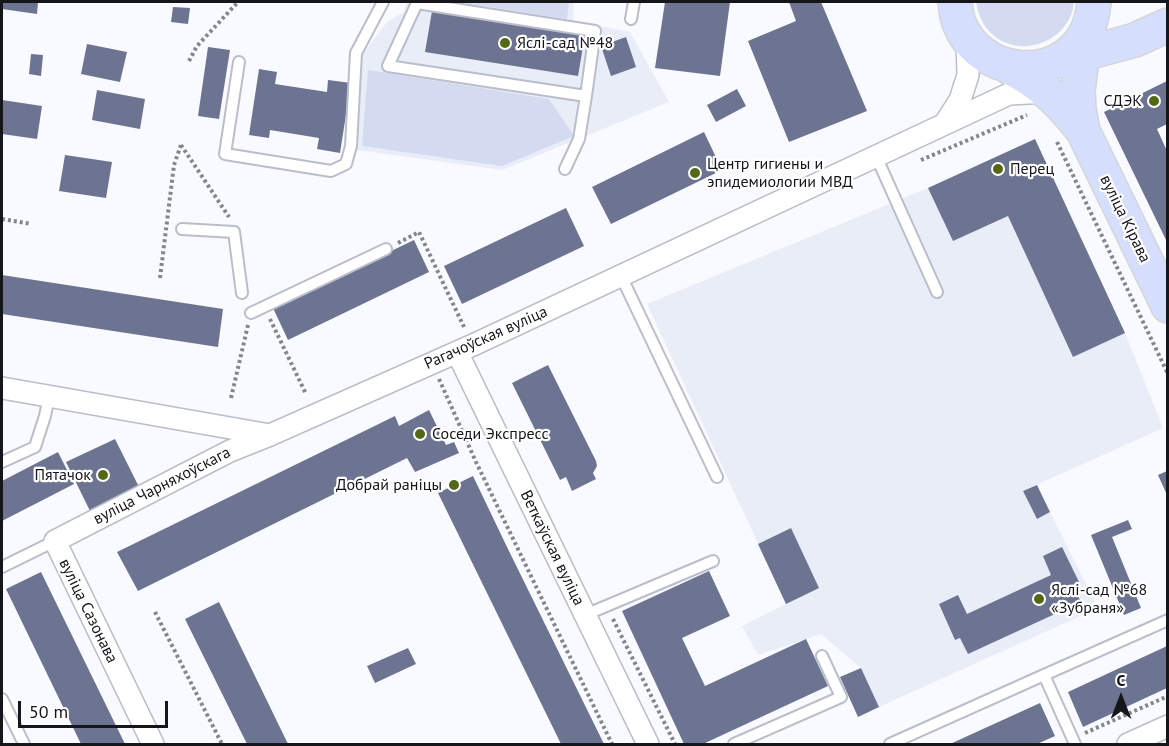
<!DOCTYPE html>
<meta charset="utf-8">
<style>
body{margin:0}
#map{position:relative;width:1169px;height:746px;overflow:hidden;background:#f8faff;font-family:"PT Sans",sans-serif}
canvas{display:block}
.frame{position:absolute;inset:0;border:3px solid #15161a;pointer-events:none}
.north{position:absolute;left:1091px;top:668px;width:60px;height:60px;-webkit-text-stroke:4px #fff;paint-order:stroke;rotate:0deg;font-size:16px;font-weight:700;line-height:24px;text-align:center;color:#15161a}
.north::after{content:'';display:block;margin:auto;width:21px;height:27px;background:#15161a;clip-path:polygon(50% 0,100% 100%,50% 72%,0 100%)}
.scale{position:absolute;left:18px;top:701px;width:150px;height:27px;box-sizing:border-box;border:3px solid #15161a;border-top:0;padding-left:8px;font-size:18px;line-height:21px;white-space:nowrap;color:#15161a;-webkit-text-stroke:4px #fff;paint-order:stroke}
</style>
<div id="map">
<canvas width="1169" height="746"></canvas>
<div class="frame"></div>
<div class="north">С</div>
<div class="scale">50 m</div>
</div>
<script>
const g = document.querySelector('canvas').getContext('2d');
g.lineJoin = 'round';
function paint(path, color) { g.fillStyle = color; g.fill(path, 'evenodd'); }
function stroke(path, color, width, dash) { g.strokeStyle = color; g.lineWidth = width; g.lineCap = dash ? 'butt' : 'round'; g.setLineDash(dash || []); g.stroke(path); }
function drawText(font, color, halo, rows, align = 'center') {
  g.font = font + ' "PT Sans",sans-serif'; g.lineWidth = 4.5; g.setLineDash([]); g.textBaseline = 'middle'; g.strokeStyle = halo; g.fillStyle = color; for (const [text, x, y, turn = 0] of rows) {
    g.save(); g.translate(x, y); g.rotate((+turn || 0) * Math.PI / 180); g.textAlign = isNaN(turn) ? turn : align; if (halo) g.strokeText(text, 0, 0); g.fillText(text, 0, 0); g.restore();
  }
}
paint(new Path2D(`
 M406,2H574L573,21L630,32L669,102L502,170L357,150L363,54L387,22L404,12Z
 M1035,139L1125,333L1163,428L1023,491L1037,518L1050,512L1098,608L879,707L861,668L821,634L758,655L742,626L786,604L647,304L928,188Z`), '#e9edf8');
paint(new Path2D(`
 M458,2H569L567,19Z
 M976,2H1074C1071,42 1017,62 989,31C981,23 978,12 976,2Z
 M368,70L549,99L574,136L502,166L362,146Z`), '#d4daef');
paint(new Path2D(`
 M3,2H38L37,14L2,9Z
 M665,2H730L720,76L655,68Z
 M789,2H821L867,111L789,142L748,41L796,21Z
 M173,7L190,8L188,24L171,22Z
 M432,11L585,35L578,76L425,52Z
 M626,37L636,67L611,76L601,46Z
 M87,44L127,52L120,82L81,74Z
 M208,47L230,50L219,119L198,116Z
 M31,54L43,55L41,76L29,74Z
 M259,69L277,72L275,84L327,92L328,80L351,83L340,153L317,149L319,138L270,130L269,138L249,135Z
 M1167,81V124L1157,129L1167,151V242L1104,112Z
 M737,89L746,106L716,122L707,105Z
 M97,90L145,99L140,129L92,120Z
 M2,100L42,106L37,139L2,134Z
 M704,132L722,170L611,224L592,187Z
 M1035,139L1125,333L1073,357L1008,216L953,241L928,188Z
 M65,155L112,162L106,198L59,191Z
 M566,208L584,246L462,304L444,266Z
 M414,240L429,272L288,340L273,308Z
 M2,275L223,309L218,347L2,314Z
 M548,365L596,461L597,466L593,473L596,479L572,491L566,477L560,480L512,383Z
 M429,410L446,445L454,442L459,453L415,472L407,458L138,591L117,552L395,416L399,426Z
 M115,439L139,487L90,511L66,462Z
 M58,452L74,484L2,521V481Z
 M1167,471V495L1158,475Z
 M473,476L507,547L604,744H561L438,493Z
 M1037,485L1050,512L1037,519L1023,491Z
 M1128,520L1132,529L1112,537L1141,608L1124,615L1091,535Z
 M791,528L819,588L786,604L758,544Z
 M1062,547L1079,582L1073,585L1081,602L968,654L960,638L955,640L939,604L958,595L967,614L1051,575L1043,556Z
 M709,571L730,616L682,638L705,686L806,639L828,686L703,744H684L622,611Z
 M41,572L125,744H81L6,589Z
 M219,602L288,744H247L185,619Z
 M1167,646V688L1083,727L1068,692Z
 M408,648L416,664L375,683L367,666Z
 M861,668L879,707L858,717L840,677Z
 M1040,703L1055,736L1037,744H950Z`), '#6d7491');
const service = new Path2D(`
 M417,3L595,31L586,96L388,66Z
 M631,19L634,2
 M239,62L225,154L331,171L346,164L351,146L356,53L383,2
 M876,156L937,292
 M565,169L579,139L586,96
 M182,229L234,232L242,293
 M621,276L717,477
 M251,313L386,249
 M2,462L35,447L45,416L49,396
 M2,567L55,541
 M585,615L713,561
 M2,699L24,744
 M734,744L841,697L822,656
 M890,744L1044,675
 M1075,744L1044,675L1168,620`);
const minor = new Path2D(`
 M946,122L960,100L968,75L967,39
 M457,352L648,744
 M2,388L270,435L473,345L1009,94L1048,92
 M153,744L55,541L230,451L270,435
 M1128,744L1168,726`);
const primary = new Path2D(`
 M955,2C956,7 956,14 958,20C977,76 1057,86 1086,33C1091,23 1093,13 1094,2
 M1058,61L1135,40L1168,25
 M1009,67C1043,85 1060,102 1083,131L1168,306
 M1083,131L1079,109L1078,91L1085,36`);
stroke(service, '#babecb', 14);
stroke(minor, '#babecb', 24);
stroke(primary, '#d5d5d6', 36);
stroke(new Path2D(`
 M189,61L197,46L238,2
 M1057,142L1168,374
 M181,145L229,217
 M921,160L1027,115
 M2,219L31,224
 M398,243L419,232L464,327
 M160,278L174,165L181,145
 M270,319L306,394
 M439,379L476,462L612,744
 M231,398L248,325
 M155,612L222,744
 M613,619L675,744
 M1085,733L1168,696`), '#84868a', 4, [3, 3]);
stroke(service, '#fff', 10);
stroke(minor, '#fff', 21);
stroke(primary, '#d6defe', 33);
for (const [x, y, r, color] of [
 [505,43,6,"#526816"],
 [1154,101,6,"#526816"],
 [998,169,6,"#526816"],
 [695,173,6,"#526816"],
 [420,434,6,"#526816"],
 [103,475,6,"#526816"],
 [454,485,6,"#526816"],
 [1039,599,6,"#526816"]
]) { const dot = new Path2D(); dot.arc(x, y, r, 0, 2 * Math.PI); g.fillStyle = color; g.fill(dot); stroke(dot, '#fff', 2); }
drawText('16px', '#15161a', '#fff', [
 ["Яслі-сад №48",517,43],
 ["СДЭК",1142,101,"right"],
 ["Центр гигиены и",707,164],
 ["эпидемиологии МВД",707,182],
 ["Перец",1010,169],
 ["Соседи Экспресс",432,434],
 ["Пятачок",91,475,"right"],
 ["Добрай раніцы",442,485,"right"],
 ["Яслі-сад №68",1051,590],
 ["«Зубраня»",1051,608]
], 'left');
drawText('16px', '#15161a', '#fff', [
 ["вуліца Кірава",1125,219,64],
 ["Рагачоўская вуліца",486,338,-24],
 ["вуліца Чарняхоўскага",162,486,-27],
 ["Веткаўская вуліца",552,548,64],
 ["вуліца Сазонава",88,611,64]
]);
</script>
